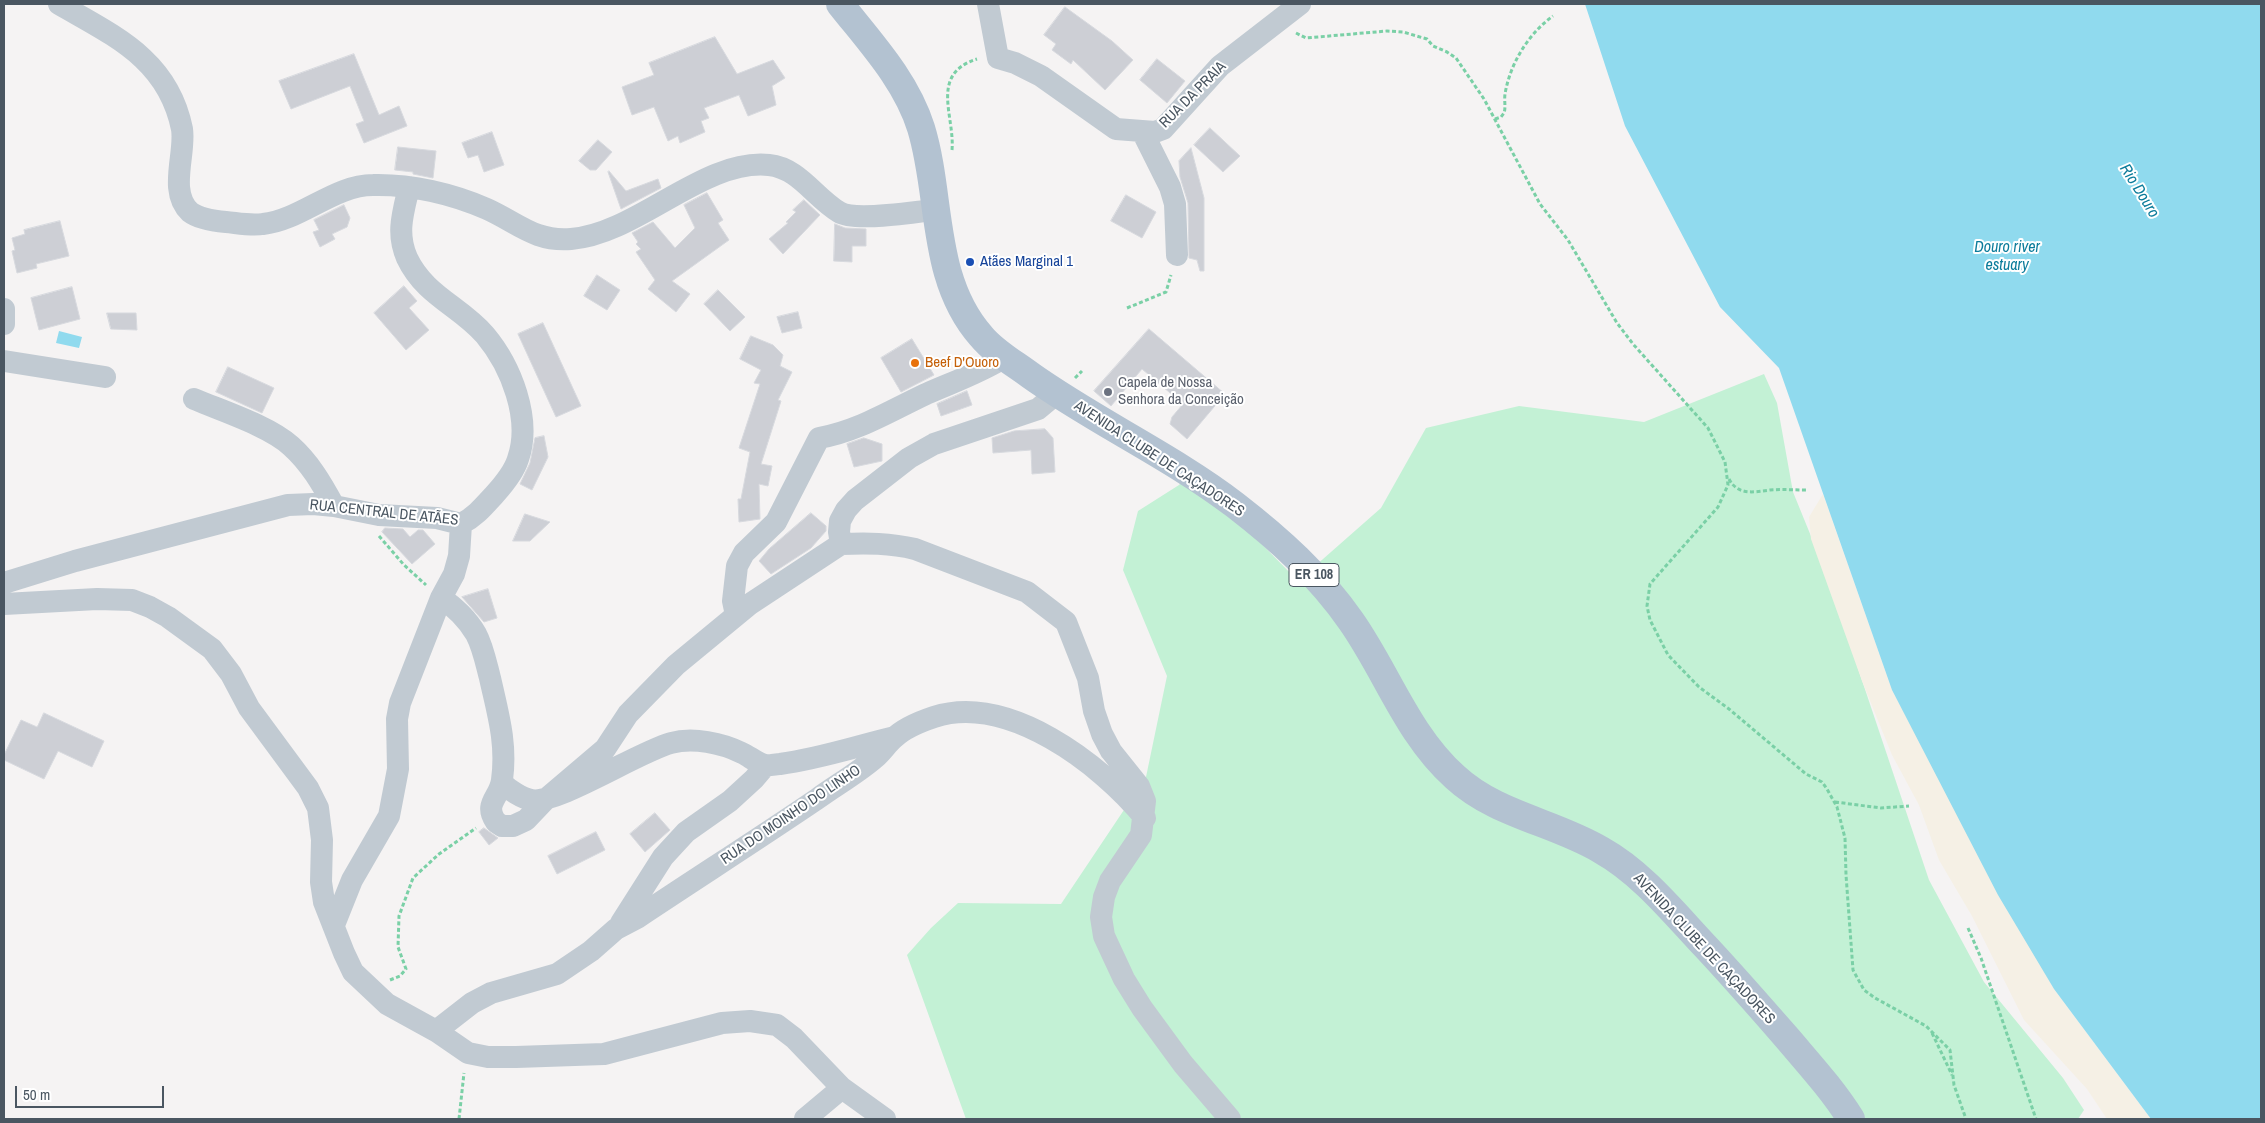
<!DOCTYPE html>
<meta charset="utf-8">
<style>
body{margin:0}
#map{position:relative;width:2265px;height:1123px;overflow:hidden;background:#f5f3f3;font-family:"Archivo Narrow",sans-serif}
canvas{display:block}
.frame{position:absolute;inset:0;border:5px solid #4a5661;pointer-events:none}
.scale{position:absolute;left:15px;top:1086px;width:149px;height:22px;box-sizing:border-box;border:2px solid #4a5661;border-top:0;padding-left:6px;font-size:15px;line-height:18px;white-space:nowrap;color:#4a5661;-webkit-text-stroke:4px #fff;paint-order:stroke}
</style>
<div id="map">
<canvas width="2265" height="1123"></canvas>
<div class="frame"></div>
<div class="scale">50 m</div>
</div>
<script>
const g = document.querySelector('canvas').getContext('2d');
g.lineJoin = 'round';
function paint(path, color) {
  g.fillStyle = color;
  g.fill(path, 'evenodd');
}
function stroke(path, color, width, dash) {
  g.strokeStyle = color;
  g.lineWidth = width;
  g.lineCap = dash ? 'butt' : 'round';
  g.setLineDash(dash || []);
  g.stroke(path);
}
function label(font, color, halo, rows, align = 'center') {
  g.font = font + ' "Archivo Narrow",sans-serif';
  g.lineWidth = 4;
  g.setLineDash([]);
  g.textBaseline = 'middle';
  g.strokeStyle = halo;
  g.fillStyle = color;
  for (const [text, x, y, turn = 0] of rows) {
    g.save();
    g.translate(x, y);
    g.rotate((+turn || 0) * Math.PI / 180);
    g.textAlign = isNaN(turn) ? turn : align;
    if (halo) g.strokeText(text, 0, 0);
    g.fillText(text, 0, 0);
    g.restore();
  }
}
paint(new Path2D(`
 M1764,374L1777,403L1793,492L1826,573L1929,880L1984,982L2063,1078L2084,1110L2078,1119H966L907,955L931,928L958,903L1061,904L1146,777L1167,676L1123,570L1138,511L1179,485L1191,472L1298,581L1381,508L1426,428L1519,406L1644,422Z`), '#c3f1d5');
paint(new Path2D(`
 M1823,494L1892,690L2054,989L2151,1119H2107L2087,1089L2024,1020L1972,916L1939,860L1919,805L1892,755L1862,681L1811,539L1809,517Z`), '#f5f0e5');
paint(new Path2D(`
 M1585,4H2261V1119H2151L2054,989L1998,895L1892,690L1779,368L1720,307L1625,126Z
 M59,331L82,337L79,348L56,343Z`), '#90daee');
const building = new Path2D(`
 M1065,7L1112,41L1133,60L1105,90L1073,60L1071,64L1052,50L1056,44L1044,35Z
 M715,37L737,74L773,60L785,78L772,86L776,105L748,116L739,95L704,108L709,118L701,121L705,132L680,143L678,136L668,141L654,107L632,115L622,87L654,75L649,63Z
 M354,54L379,115L399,106L407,126L364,143L356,124L364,121L350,86L291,109L279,81Z
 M1157,59L1185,81L1167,103L1140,80Z
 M1210,128L1240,156L1223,172L1194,145Z
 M492,132L504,165L484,172L478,155L468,158L462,143Z
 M598,140L612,152L596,170H590L579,161Z
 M398,147L436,151L433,178L413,174V172L395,170Z
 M1191,148L1204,198V271H1200L1197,260L1189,258L1188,203L1180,177L1179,161Z
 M609,171L626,191L658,179L661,188L621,209L608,172Z
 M707,193L723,220L718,223L729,240L672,281L690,294L676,312L648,289L655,280L636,252L641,249L636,244L638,242L632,233L653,222L675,248L695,228L684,205Z
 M1126,195L1156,212L1142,238L1111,221Z
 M804,200L820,215L783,254L769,239L788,223L786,222L796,212L793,210Z
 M344,205L350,218L347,227L332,234L335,239L320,247L313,232L319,230L314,220Z
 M60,221L69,256L36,264L37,268L17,273L12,251L15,250L12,238L25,234L24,230Z
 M835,224L845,228L866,229V246H852V262L834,261Z
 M597,275L620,290L607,310L584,296Z
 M404,286L417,301L409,308L429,330L406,350L374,313Z
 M72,287L80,319L39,330L31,298Z
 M718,290L745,317L730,331L704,304Z
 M798,312L802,328L782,333L777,317Z
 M107,313H136L137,330L111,329Z
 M543,323L581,406L556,417L518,334Z
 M1149,329L1225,394L1187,439L1170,424L1172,417L1183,404L1142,369L1111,406L1094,391Z
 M751,336L773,345L783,355L780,366L792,372L778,400L781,401L761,464L772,466L768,486L759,484L760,519L739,522L738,499H741L750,452L739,448L760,384L754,383L761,370L740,359Z
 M912,339L934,375L901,392L881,358Z
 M228,367L274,388L262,413L216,392Z
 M967,391L972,405L941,416L937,404Z
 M1045,429L1053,438L1055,472L1032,474L1031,450L993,453L992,438L1014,431Z
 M544,436L548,457L532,490L520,484L530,463L535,438Z
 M864,438L882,444V461L854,467L847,444Z
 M811,513L826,526V531L811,548L771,574L759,561L769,549Z
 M525,514L550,522L530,541H513Z
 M385,528L403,529L410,537L418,530H423L435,544L412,564L382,532Z
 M488,589L497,618L484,622L462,597Z
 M44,713L104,741L92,767L58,751L44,779L4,760V755L21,720L37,727Z
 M655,813L670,830L645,852L630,834Z
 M484,828L498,838L489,845L479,832Z
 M596,832L605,850L557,874L548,856Z`);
paint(building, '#cdcfd5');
stroke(building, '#d7d9de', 1);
stroke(new Path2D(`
 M1296,33L1306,38L1387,31L1403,32L1427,39L1433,46L1447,52L1456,58L1484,99L1540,204L1568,240L1617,323L1633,344L1708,428L1725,462L1728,485L1718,507L1650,584L1647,606L1650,620L1668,655L1699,687L1729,709L1806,774L1822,782L1827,789L1837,807L1845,838L1846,875L1853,970L1864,990L1875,998L1926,1026L1950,1050L1954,1085L1966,1119
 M1495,119L1501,117L1504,113C1506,107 1504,101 1505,94C1510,64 1528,34 1553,16
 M952,150C955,116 929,74 977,59
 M1127,308L1166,292L1171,275
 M1075,378L1082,371
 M1729,479C1738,496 1754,492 1770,490C1782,489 1794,490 1806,490
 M379,536L404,565L426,585
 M1835,802L1881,808L1909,806
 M1968,928L1981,958L2036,1119
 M390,980L400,976L406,969L398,947L399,916L413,878L439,854L476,828
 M1932,1033L1952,1075
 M459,1119L464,1073`), '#7ad0a6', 3, [4, 2.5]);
stroke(new Path2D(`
 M59,4C114,36 168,59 182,129C186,153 168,192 190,212C199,219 215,221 226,222C237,223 251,226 263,224C301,220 334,185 373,185C411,184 453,194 487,209C518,223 535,242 571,239C637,234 704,158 769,165C799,168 814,197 839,212C855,222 913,212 934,210
 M988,4L998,58L1015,63L1041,76L1116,129L1155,132L1163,129L1220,66L1300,4
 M1142,131L1170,187L1175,204L1177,255
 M4,309V324
 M4,361L105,377
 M194,399C222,411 269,426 291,446C310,463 322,484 334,506
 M841,544C867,543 890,543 915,549L1027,592L1066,622L1088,678L1094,711L1102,734L1111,751L1139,786L1145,801L1141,835L1110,881L1104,897L1101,917L1104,936L1124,979L1142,1008L1183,1064L1230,1119
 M841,544L839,532L840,521L846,510L855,500L909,458L934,444L1038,409L1056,394
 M4,583L75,561L288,505L313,504L334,506L379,515L437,518L461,524C475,517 484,506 495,494C504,484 514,472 518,459C532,419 511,366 485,335C460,306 425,296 407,258C396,233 403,213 409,187
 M441,598C454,606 468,620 476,634C483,647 486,663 490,678C498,714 507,743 502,780C500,798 483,803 496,822L502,826H513L526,820L545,800L605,749L628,714L676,665L750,604L841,544
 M4,604L97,599L132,600L150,607L168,617L212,649L231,674L249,708L308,788L318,808L322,840L321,882L324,902L344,953L353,972L387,1004L436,1031L468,1053L488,1057H516L604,1054L722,1023L750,1021L777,1025L794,1038L842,1088L885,1119
 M736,615L733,601L737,566L744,553L776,522L819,438C858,431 890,411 926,394C953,382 980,373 1005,357
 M502,783C509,790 522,798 531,800C556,805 638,752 671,743C693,737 722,743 742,753C749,756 758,764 765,765C769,766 776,764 780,764C819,759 857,746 895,737
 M621,923L663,857L686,832L730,801L754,779L765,766
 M334,925L352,880L389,816L398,769L397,719L400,703L441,598L454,574L459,556L461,524
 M436,1031L472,1003L491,993L557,974L591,951L616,929L637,918C697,878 758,839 817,799C836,785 858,773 876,757C882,752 887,744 894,738C903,729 922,721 934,717C1008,693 1101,764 1145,818
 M805,1119L842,1088`), '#c1cad2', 22);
stroke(new Path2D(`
 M840,4C870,42 906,80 921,128C942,196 930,278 981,336C994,352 1014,363 1030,375C1096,422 1171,456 1235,505C1279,539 1319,575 1351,621C1387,672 1407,734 1455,777C1496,815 1554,822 1601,850C1642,873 1673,912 1705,946C1733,976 1761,1008 1788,1039C1810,1065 1833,1090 1851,1119`), '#b3c2d1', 28);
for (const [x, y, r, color] of [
 [970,262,5,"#1a4fb4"],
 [915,363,5,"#e8710a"],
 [1108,392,5,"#6b7280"]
]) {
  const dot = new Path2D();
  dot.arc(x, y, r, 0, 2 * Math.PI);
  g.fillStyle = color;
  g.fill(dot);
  stroke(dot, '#fff', 2);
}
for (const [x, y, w] of [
 [1314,575,50]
]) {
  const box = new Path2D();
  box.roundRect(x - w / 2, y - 11.5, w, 23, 4);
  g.fillStyle = '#fff';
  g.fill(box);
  stroke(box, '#4a5661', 1);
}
label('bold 14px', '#4a5661', null, [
 ["ER 108",1314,575]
]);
label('15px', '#4a5661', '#fff', [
 ["RUA DA PRAIA",1193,95,-45],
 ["AVENIDA CLUBE DE CAÇADORES",1159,459,33],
 ["RUA CENTRAL DE ATÃES",384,513,6],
 ["RUA DO MOINHO DO LINHO",791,815,-34],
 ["AVENIDA CLUBE DE CAÇADORES",1704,949,47]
]);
label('15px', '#164399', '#fff', [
 ["Atães Marginal 1",980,262]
], 'left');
label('15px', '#c56008', '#fff', [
 ["Beef D'Ouoro",925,363]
], 'left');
label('15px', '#5b616d', '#fff', [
 ["Capela de Nossa",1118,383],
 ["Senhora da Conceição",1118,400]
], 'left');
label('italic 16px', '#0c7c9b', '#fff', [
 ["Rio Douro",2139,191,58],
 ["Douro river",2007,248],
 ["estuary",2007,266]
]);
</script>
